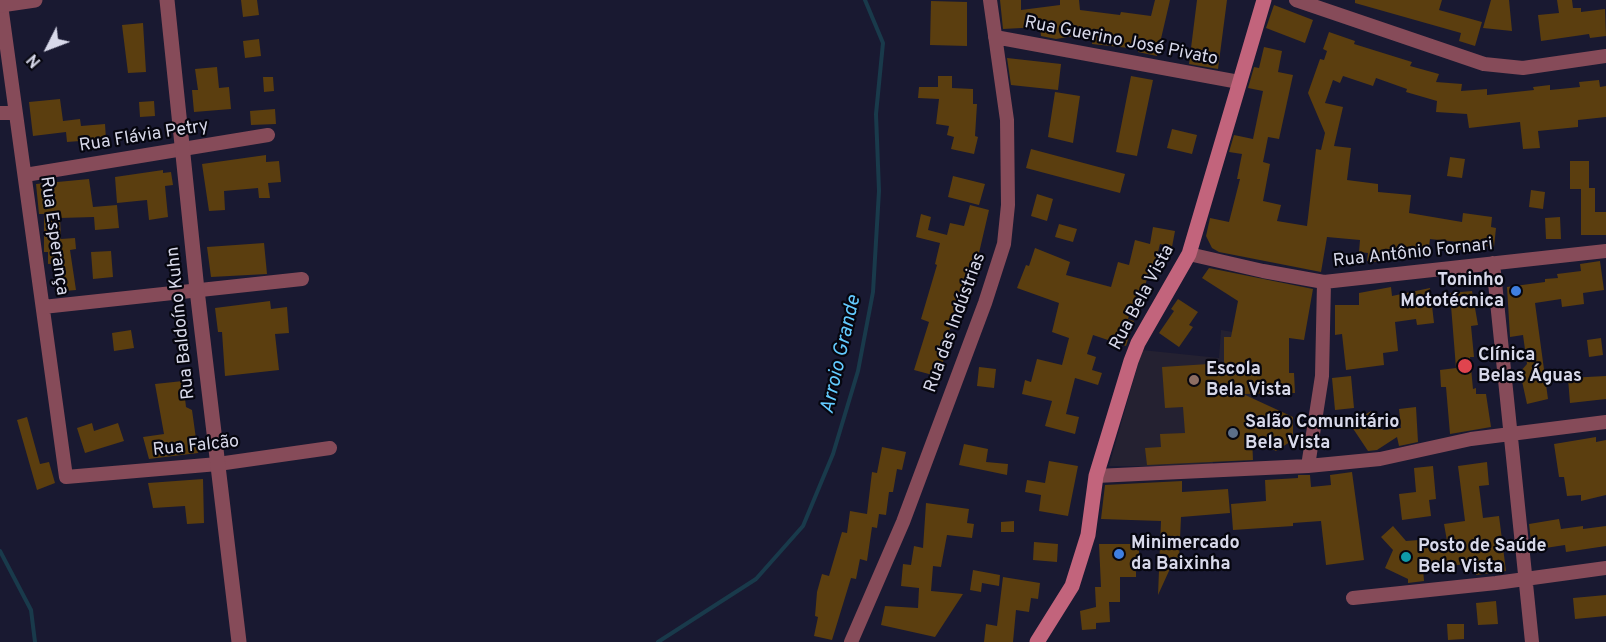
<!DOCTYPE html>
<meta charset="utf-8">
<style>
body{margin:0}
#map{position:relative;width:1606px;height:642px;overflow:hidden;background:#191931;font-family:Overpass,sans-serif}
canvas{display:block}
.north{position:absolute;left:18px;top:18px;width:60px;height:60px;-webkit-text-stroke:4px #06060f;paint-order:stroke;rotate:228deg;font-size:16px;font-weight:700;line-height:24px;text-align:center;color:#d8d9ea}
.north::after{content:'';display:block;margin:auto;width:21px;height:27px;background:#d8d9ea;clip-path:polygon(50% 0,100% 100%,50% 72%,0 100%)}
</style>
<div id="map">
<canvas width="1606" height="642"></canvas>
<div class="north">N</div>
</div>
<script>
const g = document.querySelector('canvas').getContext('2d');
g.lineJoin = 'round';
function paint(path, color) {
  g.fillStyle = color;
  g.fill(path, 'evenodd');
}
function stroke(path, color, width, dash) {
  g.strokeStyle = color;
  g.lineWidth = width;
  g.lineCap = dash ? 'butt' : 'round';
  g.setLineDash(dash || []);
  g.stroke(path);
}
function label(font, color, halo, rows, align = 'center') {
  g.font = font + ' Overpass,sans-serif';
  g.lineWidth = 4.5;
  g.setLineDash([]);
  g.textBaseline = 'middle';
  g.strokeStyle = halo;
  g.fillStyle = color;
  for (const [text, x, y, turn = 0] of rows) {
    g.save();
    g.translate(x, y);
    g.rotate((+turn || 0) * Math.PI / 180);
    g.textAlign = isNaN(turn) ? turn : align;
    if (halo) g.strokeText(text, 0, 0);
    g.fillText(text, 0, 0);
    g.restore();
  }
}
paint(new Path2D(`
 M1221,330L1257,336L1253,401L1211,403L1213,466H1109L1142,350L1219,358Z`), '#242131');
stroke(new Path2D(`
 M0,551L31,610L35,642
 M658,642L756,579L803,526L833,454L858,371L873,292L879,191L876,114L883,43L865,0`), '#193a4b', 4);
paint(new Path2D(`
 M241,0H257L259,15L243,17Z
 M1000,0H1021V10L1060,5V0H1079L1080,10L1120,15L1121,12L1151,16L1155,0H1170L1157,56L1138,52V49L1092,44L1093,33L1056,39L1041,36L1040,27L1003,29Z
 M1197,0H1227L1218,69L1189,64Z
 M1355,0H1442L1439,10L1482,22L1475,46L1459,41L1461,33L1355,3Z
 M1491,0H1509L1512,31L1483,28Z
 M1557,0H1572L1573,8H1581V12L1605,9L1606,36L1590,38L1589,34L1541,41L1538,15L1559,13Z
 M931,1L967,2V46L930,45Z
 M1274,5L1313,20L1305,43L1266,28Z
 M143,23L146,72L128,73L122,25Z
 M1329,32L1355,41L1354,44L1412,62L1410,66L1439,74L1436,82L1462,84L1461,91L1487,89V95L1534,90L1533,87L1550,85V90L1580,87L1579,82L1599,80L1600,87L1606,86V117L1578,120V127L1538,131L1540,148L1523,149L1520,122L1469,128L1467,114L1436,112L1437,101L1406,92L1407,89L1376,78L1373,86L1343,76L1340,83L1333,80L1325,103L1343,107L1334,146L1351,148L1347,180L1378,184V192L1411,195L1409,213L1462,222L1463,213L1492,217L1491,227L1496,228L1494,247L1476,245L1475,252L1458,249L1459,242L1430,239L1428,256L1386,252L1385,260L1380,259V262L1367,261L1368,253L1359,252L1360,240L1327,237L1321,272L1219,252L1212,248L1206,236L1210,218L1229,222L1240,179H1237L1242,154L1229,152L1234,135L1253,139L1263,91L1248,88L1254,67L1259,68L1264,47L1282,51L1278,72L1293,75L1279,139L1268,137L1263,162L1270,164L1263,201L1281,205L1277,221L1307,226L1316,149L1321,150L1325,133L1308,93L1320,59L1324,60L1327,51L1323,49Z
 M259,39L261,56L245,58L243,41Z
 M1007,58L1061,64L1058,90L1011,85Z
 M217,67L219,88L229,87L231,109L194,112L192,90H198L195,69Z
 M938,76H952V88L973,89V104H977L975,136L978,137L974,154L951,149L954,137L947,135L949,126L936,124L939,99L918,98L919,87H938Z
 M1131,76L1153,80L1137,156L1116,152Z
 M263,77H273L274,91L264,92Z
 M1055,92L1080,96L1073,143L1048,137Z
 M60,99L63,121L80,119L81,126L105,124L106,139L67,142L66,132L33,136L29,102Z
 M154,101L155,116L140,117L139,102Z
 M275,109L276,124L251,125L250,111Z
 M1172,129L1197,135L1192,154L1167,148Z
 M1031,149L1125,174L1120,193L1026,168Z
 M266,155V162L279,161L281,182L268,183L270,198H259L258,188L224,191L225,210L209,211L202,164Z
 M1450,157L1465,159L1462,178L1447,176Z
 M1570,161H1589V188H1595V212H1606V235H1581V189H1570Z
 M163,170V173L171,172L173,185L165,186L168,217L149,220L147,200L117,203L115,177Z
 M953,176L985,184L979,205L948,197Z
 M89,179L93,207L117,205L119,228L95,230L94,217L60,218L61,239L75,238L76,249L70,250L76,290L65,291L61,263L48,264V252H44V214H39L36,184Z
 M1531,190L1545,192L1543,209L1529,207Z
 M1037,194L1053,199L1047,221L1031,216Z
 M970,205L989,210L979,253L976,252L971,273L966,272L954,329L950,328L940,377L914,370L929,322L921,319L937,265L935,264L940,243L916,237L921,214L931,217L928,230L947,235L950,223L964,226Z
 M1560,217L1561,239H1546L1545,218Z
 M1059,224L1077,229L1073,242L1055,237Z
 M1153,227L1175,231L1172,247L1160,244L1153,272H1149L1143,293L1138,291L1128,319L1134,321L1126,346L1093,335L1087,354L1096,357L1092,370L1102,373L1098,385L1075,378L1066,414L1079,417L1075,434L1045,426L1052,401L1022,394L1025,380L1031,382L1037,359L1062,365L1069,338L1052,332L1059,303L1017,288L1026,265L1029,266L1035,248L1070,262L1066,275L1111,287L1118,262L1129,265L1135,240L1150,244Z
 M264,243L267,274L211,277L207,247Z
 M111,251L113,277L93,279L91,252Z
 M1600,261L1604,290L1583,293L1584,304L1562,307L1561,299L1535,303L1548,399L1527,404L1520,372L1527,364L1523,335L1510,337L1507,287L1545,282V279L1558,278L1557,274L1581,271L1580,264Z
 M1209,268L1313,289L1304,340L1289,338V373H1294L1295,393L1243,394L1293,417V440L1276,451L1252,438L1253,460L1147,465L1145,448L1161,447L1160,434L1185,433L1183,407L1165,408L1162,367L1224,363V337H1231L1238,301L1202,278Z
 M1391,287L1392,296L1430,288L1434,323L1417,325L1416,319L1395,322L1398,351L1383,353L1384,365L1346,370L1342,334L1335,335V305H1359V293Z
 M1472,291L1478,325L1471,326L1474,357H1470L1473,389L1476,388V394H1486L1491,427L1450,434L1446,387H1441L1440,370L1456,368L1450,293Z
 M1178,299L1198,312L1189,325L1193,327L1179,347L1159,333L1174,311L1171,309Z
 M270,301L271,309L287,307L289,333L275,334L279,370L225,376L222,332H218L215,308Z
 M131,330L134,348L114,351L112,333Z
 M1601,338L1603,355L1589,357L1587,340Z
 M979,367L996,369L994,388L977,386Z
 M1351,376L1354,408L1335,410L1332,378Z
 M1606,376V399L1570,403L1568,378Z
 M183,381L186,407L192,410L198,453L149,459L143,437L164,434L155,384Z
 M1416,407L1418,442L1399,446L1397,437L1377,450L1368,451L1350,424L1371,411L1383,430L1401,428L1399,409Z
 M27,417L40,464L49,462L55,483L37,490L17,420Z
 M92,423L94,431L118,423L124,441L85,453L77,428Z
 M1596,437V442L1606,440V495L1581,501V495L1567,496L1564,477H1559L1554,444Z
 M964,444L988,449L986,462L1008,464L1007,475L959,465Z
 M882,447L906,452L902,470L897,469L893,492H889L886,515L879,514L877,528L872,527L867,561L860,559L856,579L851,578L832,640L814,636L818,617L815,616L817,592L822,574L829,576L842,532L847,533L850,511L867,514L872,472L877,473Z
 M1049,461L1078,466L1068,516L1039,511L1041,495L1025,492L1027,480L1045,483Z
 M1487,462L1489,485L1479,486L1483,518L1499,516L1506,571L1476,575L1475,563L1440,567L1423,569L1424,581L1408,583V579L1385,568L1393,550L1381,537L1393,526L1406,541L1419,540L1420,545L1447,541L1444,524L1465,521L1458,466Z
 M1433,466L1436,499L1429,500L1431,516L1402,520L1399,494L1416,492L1414,468Z
 M1352,472L1364,560L1326,565L1321,521L1293,523V526L1233,530L1231,504L1266,501L1265,480L1298,478V475H1310L1311,487L1331,485L1330,475Z
 M203,479L204,523L187,524L185,506L153,508L148,483Z
 M1182,481V492L1228,489L1230,513L1181,517L1179,560H1174L1158,595L1161,521L1101,519L1105,485Z
 M926,503L969,509L967,523L974,524L972,538L947,535L941,567L933,566L931,591L963,594L935,637L881,625L885,606L918,608L919,588L901,586L903,564L911,565L914,546L923,548Z
 M1559,519L1561,529L1583,526V529L1606,526V546L1566,552L1565,545L1532,550L1529,524Z
 M1014,521V532H1001V522Z
 M1034,542L1058,544L1057,562L1033,560Z
 M1099,544H1139V564H1136V577H1120V602H1109L1110,622L1096,623V629L1082,630L1080,611L1096,607L1095,587H1101Z
 M973,570L1000,575L999,586L982,583L981,592L970,590Z
 M1003,577L1040,583L1038,599L1031,598L1029,612L1016,610L1013,642H984L986,624L997,626Z
 M1606,595V616L1575,619L1573,598Z
 M1496,601L1498,624L1478,625L1476,603Z
 M1447,624H1464V639L1448,640Z`), '#5b3e0f');
stroke(new Path2D(`
 M1296,0L1484,64L1523,68L1606,56
 M1,5L66,477L218,464L330,448
 M995,37L1239,82
 M0,113H16
 M25,175L268,135
 M1189,254L1263,271L1324,282L1606,251
 M1493,263L1532,642
 M43,307L302,279
 M1308,466L1322,376L1324,282
 M1096,476L1308,466L1380,459L1471,439L1606,422
 M1353,598L1496,583L1606,568
 M851,642L903,522L985,303L1004,244L1008,205L1007,120L990,0`), '#864b59', 14);
stroke(new Path2D(`
 M1,0V5L35,0
 M167,0L197,290L239,642`), '#864b59', 15);
stroke(new Path2D(`
 M1037,642L1072,586L1088,535L1096,476L1131,361L1138,343L1189,254L1264,0`), '#c2647c', 15);
for (const [x, y, r, color] of [
 [1516,291,6,"#3f7fe0"],
 [1465,366,8,"#e0444e"],
 [1194,380,6,"#8d6e63"],
 [1233,433,6,"#5c6f8a"],
 [1119,554,6,"#3f7fe0"],
 [1406,557,6,"#0f9aa8"]
]) {
  const dot = new Path2D();
  dot.arc(x, y, r, 0, 2 * Math.PI);
  g.fillStyle = color;
  g.fill(dot);
  stroke(dot, '#06060f', 2);
}
label('18px', '#d8d9ea', '#06060f', [
 ["Rua Guerino José Pivato",1121,42,11],
 ["Rua Flávia Petry",144,137,-9],
 ["Rua Esperança",53,236,82],
 ["Rua Antônio Fornari",1413,254,-6],
 ["Rua Bela Vista",1143,298,-62],
 ["Rua Baldoíno Kuhn",182,323,-96],
 ["Rua das Indústrias",956,323,-70],
 ["Rua Falcão",196,447,-6]
]);
label('bold 18px', '#d8d9ea', '#06060f', [
 ["Toninho",1504,281,"right"],
 ["Mototécnica",1504,302,"right"],
 ["Clínica",1478,356],
 ["Belas Águas",1478,377],
 ["Escola",1206,370],
 ["Bela Vista",1206,391],
 ["Salão Comunitário",1245,423],
 ["Bela Vista",1245,444],
 ["Minimercado",1131,544],
 ["da Baixinha",1131,565],
 ["Posto de Saúde",1418,547],
 ["Bela Vista",1418,568]
], 'left');
label('italic 20px', '#63cbff', '#06060f', [
 ["Arroio Grande",842,355,-77]
]);
</script>
